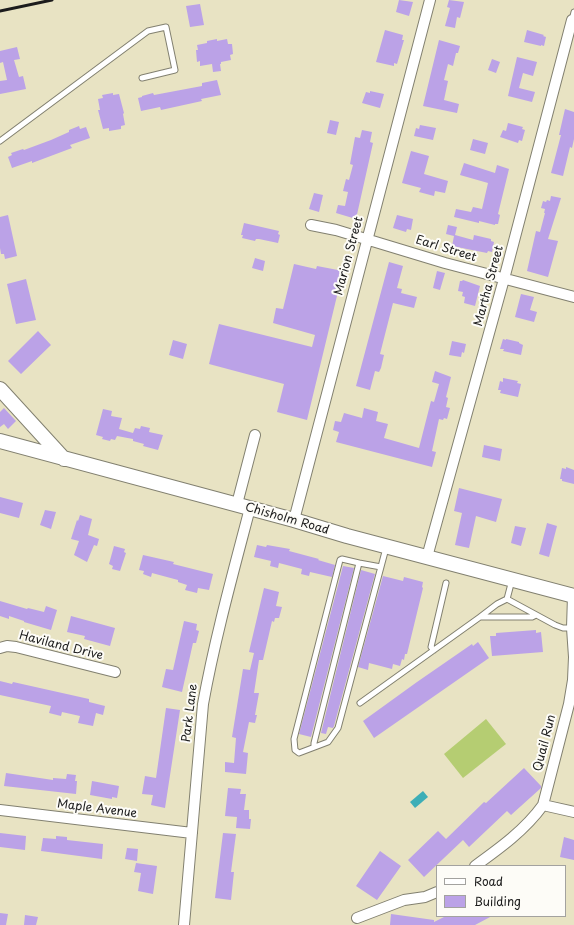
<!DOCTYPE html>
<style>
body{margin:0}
#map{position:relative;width:574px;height:925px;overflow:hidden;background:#e8e3c3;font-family:"Playpen Sans",sans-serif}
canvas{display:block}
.legend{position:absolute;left:436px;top:865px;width:130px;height:52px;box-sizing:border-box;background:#fdfcf7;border:1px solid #a3a29f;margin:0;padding:5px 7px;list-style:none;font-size:12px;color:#1c1c1c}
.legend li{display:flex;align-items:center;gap:8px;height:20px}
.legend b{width:20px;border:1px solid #a3a29f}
</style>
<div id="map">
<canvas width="574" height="925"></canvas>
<ul class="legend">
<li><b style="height:5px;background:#fff"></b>Road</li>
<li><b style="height:11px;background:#bba2e7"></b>Building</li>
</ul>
</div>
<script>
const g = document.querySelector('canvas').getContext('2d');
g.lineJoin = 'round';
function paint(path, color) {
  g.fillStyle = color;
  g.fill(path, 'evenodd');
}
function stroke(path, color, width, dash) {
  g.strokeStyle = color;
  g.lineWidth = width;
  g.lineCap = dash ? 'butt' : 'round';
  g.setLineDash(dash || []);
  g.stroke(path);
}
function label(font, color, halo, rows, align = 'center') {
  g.font = font + ' "Playpen Sans",sans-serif';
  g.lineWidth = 4;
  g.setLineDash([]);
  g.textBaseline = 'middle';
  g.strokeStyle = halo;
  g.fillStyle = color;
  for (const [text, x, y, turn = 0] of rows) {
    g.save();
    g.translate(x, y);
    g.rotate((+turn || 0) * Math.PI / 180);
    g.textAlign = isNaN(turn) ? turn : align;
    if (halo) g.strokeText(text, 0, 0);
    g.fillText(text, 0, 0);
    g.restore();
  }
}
paint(new Path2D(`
 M486,719L506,744L463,778L444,754Z`), '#b5cd72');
paint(new Path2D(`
 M423,791L428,797L415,808L410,802Z`), '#3daeb7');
paint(new Path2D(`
 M399,0L413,2L409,16L396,12Z
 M449,0L464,2L460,18L457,17L455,28L445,26L450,8L447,7Z
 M200,4L204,25L190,27L186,6Z
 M385,30L403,35L402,40H404L397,64L394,63V66L376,62Z
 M527,30L544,35L543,36L546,37L544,46L541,45V46L524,42Z
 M217,39V41L227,39L228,44H232L233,54L230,55L231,60L221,62V64H220L221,71L213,72L212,64L200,66V61L197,62L196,50H198L197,45L207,43V41Z
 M439,40L460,46L458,53H456L453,66L448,64L444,80L448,81L444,100L459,104L457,113L423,106Z
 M17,47L20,59L14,60L19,77L23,76L26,89L0,94V81L7,80L3,62L0,63V51Z
 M517,57L537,62L533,76L523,73L519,88L535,92L532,102L508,96Z
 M492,59L500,62L496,73L488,70Z
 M217,80L221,95L201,99L202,101L161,110L160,107L141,111L138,98L142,97V96L153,93L154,95L202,86V83Z
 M370,91L384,94L380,108L362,103L366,92L370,93Z
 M113,93V95L119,94L124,113L123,114L125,125L121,126V129L109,131V128L103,129L98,110H100L98,99L103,98L102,95Z
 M565,109L574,112V139L572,148L570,147L563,176L551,173L561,135H559Z
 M330,120L339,122L336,135L327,133Z
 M508,123L523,127L522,129L525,130L522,141L519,140L518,143L500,137L503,130L506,131Z
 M420,125L436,128L433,140L414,136L416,128L419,129Z
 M79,126L80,129L86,127L90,138L70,145L72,148L32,163V161L12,168L8,157L12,155L11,153L23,149L24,150L51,140L69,132V130Z
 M362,130L372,132L370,142L373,143L356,219L336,213L338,205L345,206L348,192L343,191L346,179L349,180L353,165L350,164L355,137L360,138Z
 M473,139L488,143L485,154L470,150Z
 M411,151L429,156L424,174L448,181L445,193L435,191L434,196L419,192L421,188L402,183Z
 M464,163L495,173L497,165L509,169L498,214L500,215L498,224H495V225L479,221V223L454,217L456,209L471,212L473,207L482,209L488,183L460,175Z
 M314,193L323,195L319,212L309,209Z
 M551,196L561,198L548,239L558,241L548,277L527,271L536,231L540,232L545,213H544L545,209L541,208L543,201L546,202L547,200L550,201Z
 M8,215L17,256L5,259L4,254H1L0,248V217Z
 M397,215L413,219L411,230L407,229L406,232L393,228Z
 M244,223L279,231L278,234L280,235L278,243L259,239H256L255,241L242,238L243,235H241Z
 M448,225L457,227L455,235L473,240L474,235L491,239V241L494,242L492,252L488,251L487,253L452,246L454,236L446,234Z
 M255,258L265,261L263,271L252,268Z
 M389,262L403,266L397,288L402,289L401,293L417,297L414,308L393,303L380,354L384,355L381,368L379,372L375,371L370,390L356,386Z
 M294,264L316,269L317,266L343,271L307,420L277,412L284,384L209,364L219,324L312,347L315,335L273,323L276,308L283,309Z
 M437,271L445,273L440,290L433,288Z
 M26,279L36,320L16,324L7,284Z
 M463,280L480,286L475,306L464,303L465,297L462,296L463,292L458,291L460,281H462Z
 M521,294L534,297L530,310L537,312L534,322L515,317Z
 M38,331L51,345L21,374L8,361Z
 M503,339L506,340V339L519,342V343L523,345L521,355L503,351L504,349H500Z
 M173,340L187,344L183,359L169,355Z
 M452,341L466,344L464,353L462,352L461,357L449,355Z
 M435,371L451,377L446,397L448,398L446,407L450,408L447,419L444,418L443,420L439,419L432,451L436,452L432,467L336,442L339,432L333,430L335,421L341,422L344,413L362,418L364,408L378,412L376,421L388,424L384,438L419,448L431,401L434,402L439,384L432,382Z
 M503,378L518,381L517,383L521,384L518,397L500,393L501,390H498L500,381L503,382Z
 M4,408L16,421L8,429L4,424L0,427V412Z
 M103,409L112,411L111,416L122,418L119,429L133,433L135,428L140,429L141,426L150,428L149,432L163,435L158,450L143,446L144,444L133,441V439L117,436L115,440L111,439L110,441L102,439L103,437L96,435Z
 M484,445L502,449L500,461L482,457Z
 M566,467L574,470V484L562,481V479H560L562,468L566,469Z
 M459,488L502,499L496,522L476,516L469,548L455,545L462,513L454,511Z
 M0,497L23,503L19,518L0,513Z
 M45,510L56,512L51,529L40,525Z
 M80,515L92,519L88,535L99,539L97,546L94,545L87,562L74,555L79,541L71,539L77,520L78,521Z
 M547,523L557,526L549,557L539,554Z
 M515,526L526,528L521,546L511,543Z
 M257,545L266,547L267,545L290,549L289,551L319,559L318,560L335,565L332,577L310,572L309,576L301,574L302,569L279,563L278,568L270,566L271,561L254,557Z
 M114,546L125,549L124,552L126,553L120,571L112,569L113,566L109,564Z
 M143,555L174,562L173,564L213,574L209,590L198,588L197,593L185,590L187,585L178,582V580L152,573L151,577L143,574L144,571L139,570Z
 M343,566L354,568L311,737L299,734Z
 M361,570L375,574L334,726L333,728L328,727L326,734L321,733Z
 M383,576L403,581L404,577L423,582L422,587L423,588L407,654H405L404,660L402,659L400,666L393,664L392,669L369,663L368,670L358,667Z
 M264,588L279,592L276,606L282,607L279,618H275L274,622L272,621L263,660H259L254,693H259L255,715H257L255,723L249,722L243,752L248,753L246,774L225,772V762L234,763L236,738L232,737L243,669L250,670L254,653L249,652Z
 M0,601L27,609L28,608L44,612L46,606L57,610L51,630L24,622V621L9,616V619L0,616Z
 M71,616L115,628L110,646L84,639L85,636L67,632Z
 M184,621L197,624L196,630L199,631L196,643H193L182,692L162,687L166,669L173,670Z
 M536,630V633L541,632L543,652L492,656L490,636H496V633Z
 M478,642L489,658L374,738L363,721L417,682L472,644L473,646Z
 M0,681L12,684L13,682L89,699V702L105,706L103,715L96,713L93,726L78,723L80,716L62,712L61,716L49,713L51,706L0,695Z
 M166,708L180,710L165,808L151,805L153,795L142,794L145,776L156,778Z
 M524,768L541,786V788L511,815L507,811L469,847L463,840L424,877L408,860L438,831L446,839L484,802L486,803Z
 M6,773L53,780V778L66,779L67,774L76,775L75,781H77L76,794L4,786Z
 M92,781L119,786L117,798L112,797V799L90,795Z
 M228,788L241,789L240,794H246L244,810H249V819H251L250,829L236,828L237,817L225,816Z
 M0,833L26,836L25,850L0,847Z
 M223,833L236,834L231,872H234L231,900L215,898Z
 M56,836L67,837V840L103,844L102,859L41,851L43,838L56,839Z
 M564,837L574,840V860L560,857Z
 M127,848L138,849L137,861L125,859Z
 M380,851L401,866L377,900L356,886Z
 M136,863L157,866L153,894L138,891L141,873L134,872Z
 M0,913L8,914L6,925H0Z
 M391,914L434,920V922L446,916H492L475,925H390Z
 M25,915L38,917L36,925H24Z`), '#bba2e7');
const lane = new Path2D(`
 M572,20L574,12
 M0,141L148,31L166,27L175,70L142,78
 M359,563L342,559L340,560L294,739L295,750L299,753L328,742L338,728L386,548
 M512,580L507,599L555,625L563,628H572
 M480,617L497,604L507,599
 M434,650L431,647L446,583
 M360,703L480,617H532L536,615
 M314,747V743L359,563L381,567`);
const street = new Path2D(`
 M311,225L336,230L445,263L574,297
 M237,504L255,435
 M294,520L430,0
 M427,557L504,279L572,20
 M0,648L7,646L16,647L115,672
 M543,805L574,812
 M0,810L192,833
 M475,866C500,848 525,830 543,805L569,704L573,680L574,657L572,628L573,596
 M357,918L404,900L425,897L437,892
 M184,925L203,704C215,638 233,573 250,508`);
const secondary = new Path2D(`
 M0,389L64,459
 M0,441L294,520L347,536L574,596`);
stroke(lane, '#828070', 7);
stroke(street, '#828070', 12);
stroke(secondary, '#828070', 16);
stroke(lane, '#fff', 5);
stroke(street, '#fff', 10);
stroke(secondary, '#fff', 14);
stroke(new Path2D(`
 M0,11L52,0`), '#1c1c1c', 3);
label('12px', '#1c1c1c', '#fdfcf7', [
 ["Earl Street",446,249,17],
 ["Marion Street",349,256,-75],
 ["Martha Street",489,286,-75],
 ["Chisholm Road",287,519,16],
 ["Haviland Drive",61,646,14],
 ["Park Lane",190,713,-83],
 ["Quail Run",545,743,-76],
 ["Maple Avenue",97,809,7]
]);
</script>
